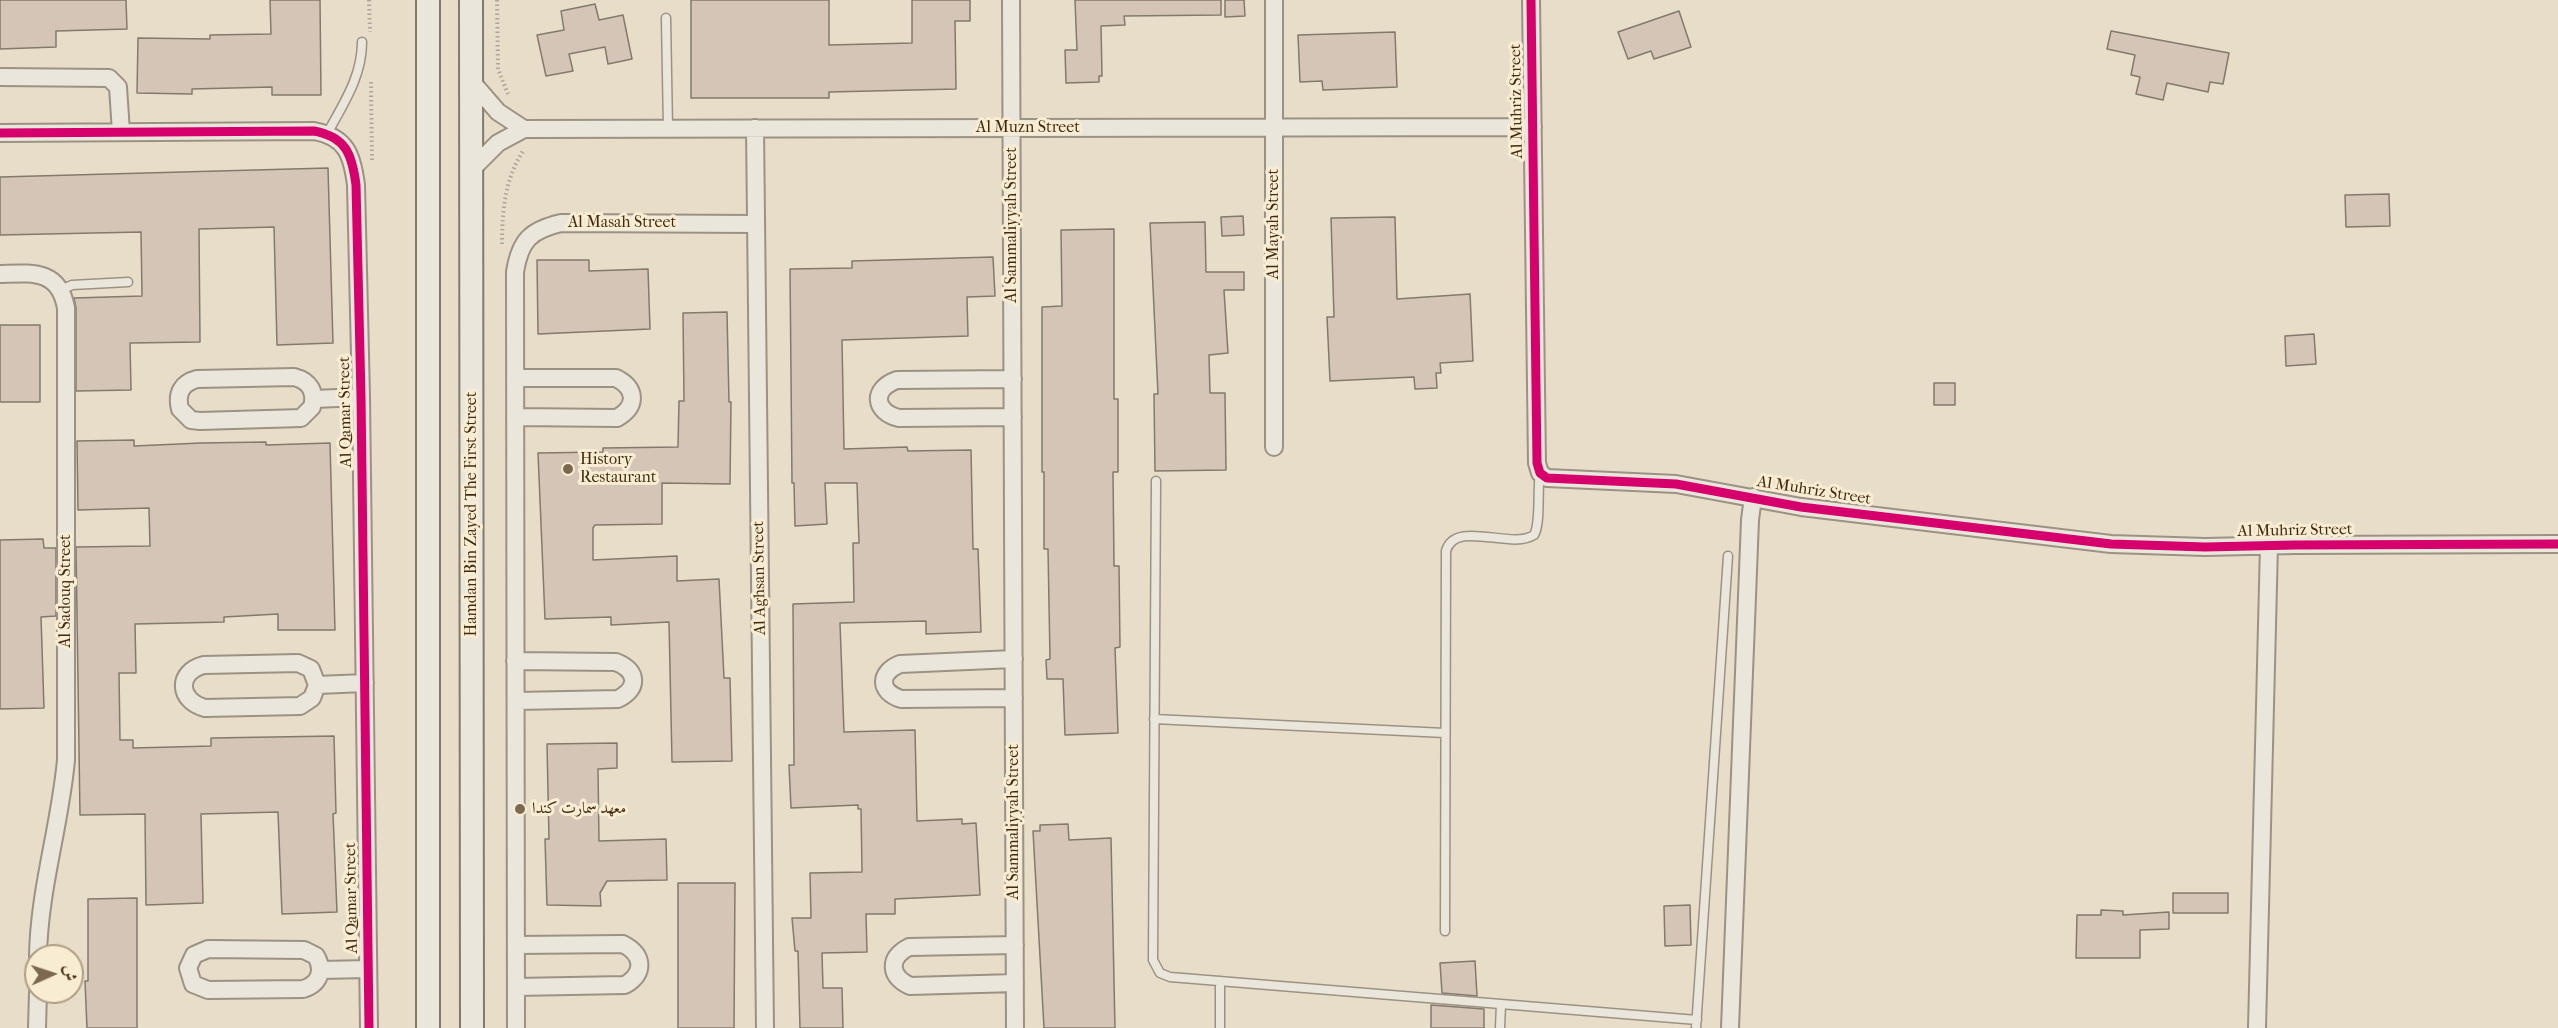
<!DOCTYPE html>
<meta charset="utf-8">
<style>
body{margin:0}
#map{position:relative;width:2558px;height:1028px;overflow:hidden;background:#e8ddc8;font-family:"IM FELL French Canon",Amiri,serif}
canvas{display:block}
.north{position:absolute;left:24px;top:944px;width:60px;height:60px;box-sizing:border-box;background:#f8ecd3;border:2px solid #ae9e85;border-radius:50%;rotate:87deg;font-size:16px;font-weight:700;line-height:24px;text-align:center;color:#402a10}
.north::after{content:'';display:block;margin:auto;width:21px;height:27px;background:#7b6950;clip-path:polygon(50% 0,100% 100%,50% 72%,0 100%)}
</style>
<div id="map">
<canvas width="2558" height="1028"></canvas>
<div class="north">ش</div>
</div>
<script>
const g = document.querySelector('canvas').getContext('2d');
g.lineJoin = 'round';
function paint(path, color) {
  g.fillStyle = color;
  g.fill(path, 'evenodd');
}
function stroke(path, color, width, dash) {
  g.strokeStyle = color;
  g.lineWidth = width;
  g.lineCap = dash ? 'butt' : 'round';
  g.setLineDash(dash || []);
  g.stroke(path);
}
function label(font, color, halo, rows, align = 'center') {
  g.font = font + ' "IM FELL French Canon",Amiri,serif';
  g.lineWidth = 6;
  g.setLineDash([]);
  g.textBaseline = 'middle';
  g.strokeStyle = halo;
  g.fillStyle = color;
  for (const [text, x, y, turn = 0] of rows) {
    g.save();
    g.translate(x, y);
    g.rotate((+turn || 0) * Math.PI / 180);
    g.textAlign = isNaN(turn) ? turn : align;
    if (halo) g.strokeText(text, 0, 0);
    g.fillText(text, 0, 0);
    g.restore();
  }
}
const building = new Path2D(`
 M0,0H126L127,29L56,31V47L0,49Z
 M270,0H320L321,95H272V87L192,89V94L137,93L138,38L210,39V35L271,34Z
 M691,0H829V45L912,43V0H970V21H955L956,89L829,92V98H691Z
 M1075,0H1221V15L1124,16L1125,25L1101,26L1102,76H1099V82L1066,83L1065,50H1077Z
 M1225,0H1244L1245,16L1225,17Z
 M595,4L599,20L623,15L632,59L608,64L605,47L569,54L573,71L546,76L537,35L564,30L561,11Z
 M1679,11L1691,47L1654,59L1651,51L1628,59L1618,32Z
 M2111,31L2229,53L2223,84L2210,82L2208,92L2167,83L2163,100L2136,94L2140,77L2131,75L2135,55L2107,49Z
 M1395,32L1397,87L1323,90L1322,81L1300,82L1298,35Z
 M328,168L333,343L277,345L274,227L199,229L200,342L130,343L131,390L76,391V308L74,298L142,296L141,232L0,235V177Z
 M2389,194L2390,226L2346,227L2345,195Z
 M1243,216L1244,235L1222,236L1221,217Z
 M1395,217L1397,299L1470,294L1473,361L1440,363L1441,373H1436L1437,388L1415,389L1414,377L1330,381L1327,317H1334L1331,218Z
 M1205,222L1206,272H1244V290H1224L1228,353L1209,355L1210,393H1225L1226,470L1155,471L1154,394H1158L1150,223Z
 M1114,229V399H1118V472H1113L1114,566H1119L1120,647L1115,648L1118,733L1065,735L1063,679H1047L1046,660L1050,659L1048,549H1044V472H1042V307L1062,306L1061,230Z
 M993,257L995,296L967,297L968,336L842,340L844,449L907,447L908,451L971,450L973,549H978L981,632L926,634V621L840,623L844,732L915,730L917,821L962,819V824L976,823L980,895L895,899V914H866L867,952L822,953L823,988H842L843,1028H800L798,951H795L792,918H811L810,873L862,872L861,809H858V805L791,808L789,765H794L793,604L854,602L853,543H859L857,483H825L827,524L795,526L794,483H792L790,269L852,268V261Z
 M537,260H589V271L648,269L650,329L538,334Z
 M727,312L729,402H731L730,484L662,483V524L595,525L593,528V560L677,556V581L719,579L724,678H730L732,761L672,762L669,622L611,625V617L545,619L538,453L603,452V448L678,447L679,401H684L683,313Z
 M0,325H40V402H0Z
 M2314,334L2316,364L2286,366L2285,336Z
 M1934,383H1955V405H1934Z
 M134,440V446L201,443L266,442V445L330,443L335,630H278V614L224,617V622L135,624L136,673H119L120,740H133V748L211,746V738L334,736L336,813L333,814L337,912L282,914L278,812L201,814L203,903L146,905L145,814L80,815L76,547L150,546L149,508L78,510L77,441Z
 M43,539L44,548H56V616L41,617L44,708L0,709V540Z
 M617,743V768L598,769L599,841L666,839L667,880L607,881L600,893L601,906L547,905L545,839H549L547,744Z
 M1068,824L1069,840L1111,838L1115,1028H1044L1033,831H1040V825Z
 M678,883H735L734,1028H678Z
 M2173,893H2228V913H2173Z
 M137,898V1028H87L85,981H88V899Z
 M1690,905L1691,945L1665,946L1664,906Z
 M2101,910L2123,911V915L2169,912V929L2140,930V958H2076L2077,915H2101Z
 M1475,961L1477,996L1442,993L1440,963Z
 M1431,1005L1484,1009V1028H1431Z`);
paint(building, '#d4c5b6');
stroke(building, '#837a6c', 1.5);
const service = new Path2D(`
 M666,18L668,129
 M327,134C343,104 362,77 362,42
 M61,290L72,285L128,282
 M1156,481L1153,960L1160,973L1170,977L1697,1020
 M1154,719L1445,733
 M1445,931L1446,551C1455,519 1511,550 1534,535C1541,524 1537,489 1540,473
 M1220,981V1028
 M1500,1028L1501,1004
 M1696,1028L1728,556`);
const minor = new Path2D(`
 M1011,0L1015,1028
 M1274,0V447
 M1531,0L1537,463L1540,473L1547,478L1676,484L1801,507L2111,544L2205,547L2295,545L2558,544
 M0,77L109,78L118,87L121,132
 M472,82L498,112L524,129
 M755,128L765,1028
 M0,133L314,131C346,137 352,154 356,185L361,397L369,1028
 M472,169L498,143L524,129L1533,127
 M0,274C32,273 59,269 66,308V760C60,826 39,890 38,956
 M294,377C310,381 316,392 312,407L301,418L200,421L191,420L180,409C176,393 182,383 197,379Z
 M1013,379L897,380C871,389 874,412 899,418L1013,417
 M314,399L361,397
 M515,417L617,418C638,406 636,388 616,378H515
 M515,661L616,662C638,671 639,688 618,699L516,701
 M298,663L311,669L317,685L312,698L300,706L205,708C178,701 176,672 204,665Z
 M317,685L365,683
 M1014,698L901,699C879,692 878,673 900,664L1014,659
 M516,945L623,944C644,955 645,973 625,985L516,987
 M1015,945L909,947C888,958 889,976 910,986L1015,983
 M208,949L304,950L316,956C324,970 320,984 303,989L208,990L193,984L188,968L194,955Z
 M321,970L368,969
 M37,1028L38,992
 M516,1028L515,272C520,240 531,230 561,223L756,224
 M1730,1028L1750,520L1753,497
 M2257,1028L2269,545`);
const secondary = new Path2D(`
 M428,0V1028
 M471,0L472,1028`);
stroke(service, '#9c9283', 11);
stroke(minor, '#9c9283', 20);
stroke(secondary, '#837a6c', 26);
stroke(new Path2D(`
 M369,0L370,32
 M497,0L498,69L508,94
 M371,82L372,161
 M502,244C502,211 505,179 523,151`), '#aca59a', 4, [1.5, 3]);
stroke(service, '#ebe6dc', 8);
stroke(minor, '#ebe6dc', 16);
stroke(secondary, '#ebe6dc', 22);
stroke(new Path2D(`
 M1531,0L1537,463L1540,473L1547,478L1676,484L1801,507L2111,544L2205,547L2295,545L2558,544
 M0,133L314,131C346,137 352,154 356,185L361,397L369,1028`), '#d6006c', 9);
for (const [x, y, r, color] of [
 [568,469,6,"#7b6950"],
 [520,809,6,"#7b6950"]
]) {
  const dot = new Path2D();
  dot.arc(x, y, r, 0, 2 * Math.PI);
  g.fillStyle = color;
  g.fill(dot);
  stroke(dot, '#f8ecd3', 2);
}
label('16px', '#402a10', '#f8ecd3', [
 ["Al Muhriz Street",1517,101,-91],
 ["Al Muzn Street",1028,128],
 ["Al Masah Street",622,223],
 ["Al Mayah Street",1274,224,-90],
 ["Al Sammaliyyah Street",1012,225,-90],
 ["Al Qamar Street",346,412,-91],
 ["Al Muhriz Street",1814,491,9],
 ["Hamdan Bin Zayed The First Street",472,514,-90],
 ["Al Muhriz Street",2295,531,-1],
 ["Al Aghsan Street",760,578,-91],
 ["Al Sadouq Street",66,591,-90],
 ["Al Sammaliyyah Street",1014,822,-90],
 ["Al Qamar Street",352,898,-91]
]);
label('16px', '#402a10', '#f8ecd3', [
 ["History",580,460],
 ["Restaurant",580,478],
 ["معهد سمارت كندا",532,809]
], 'left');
</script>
